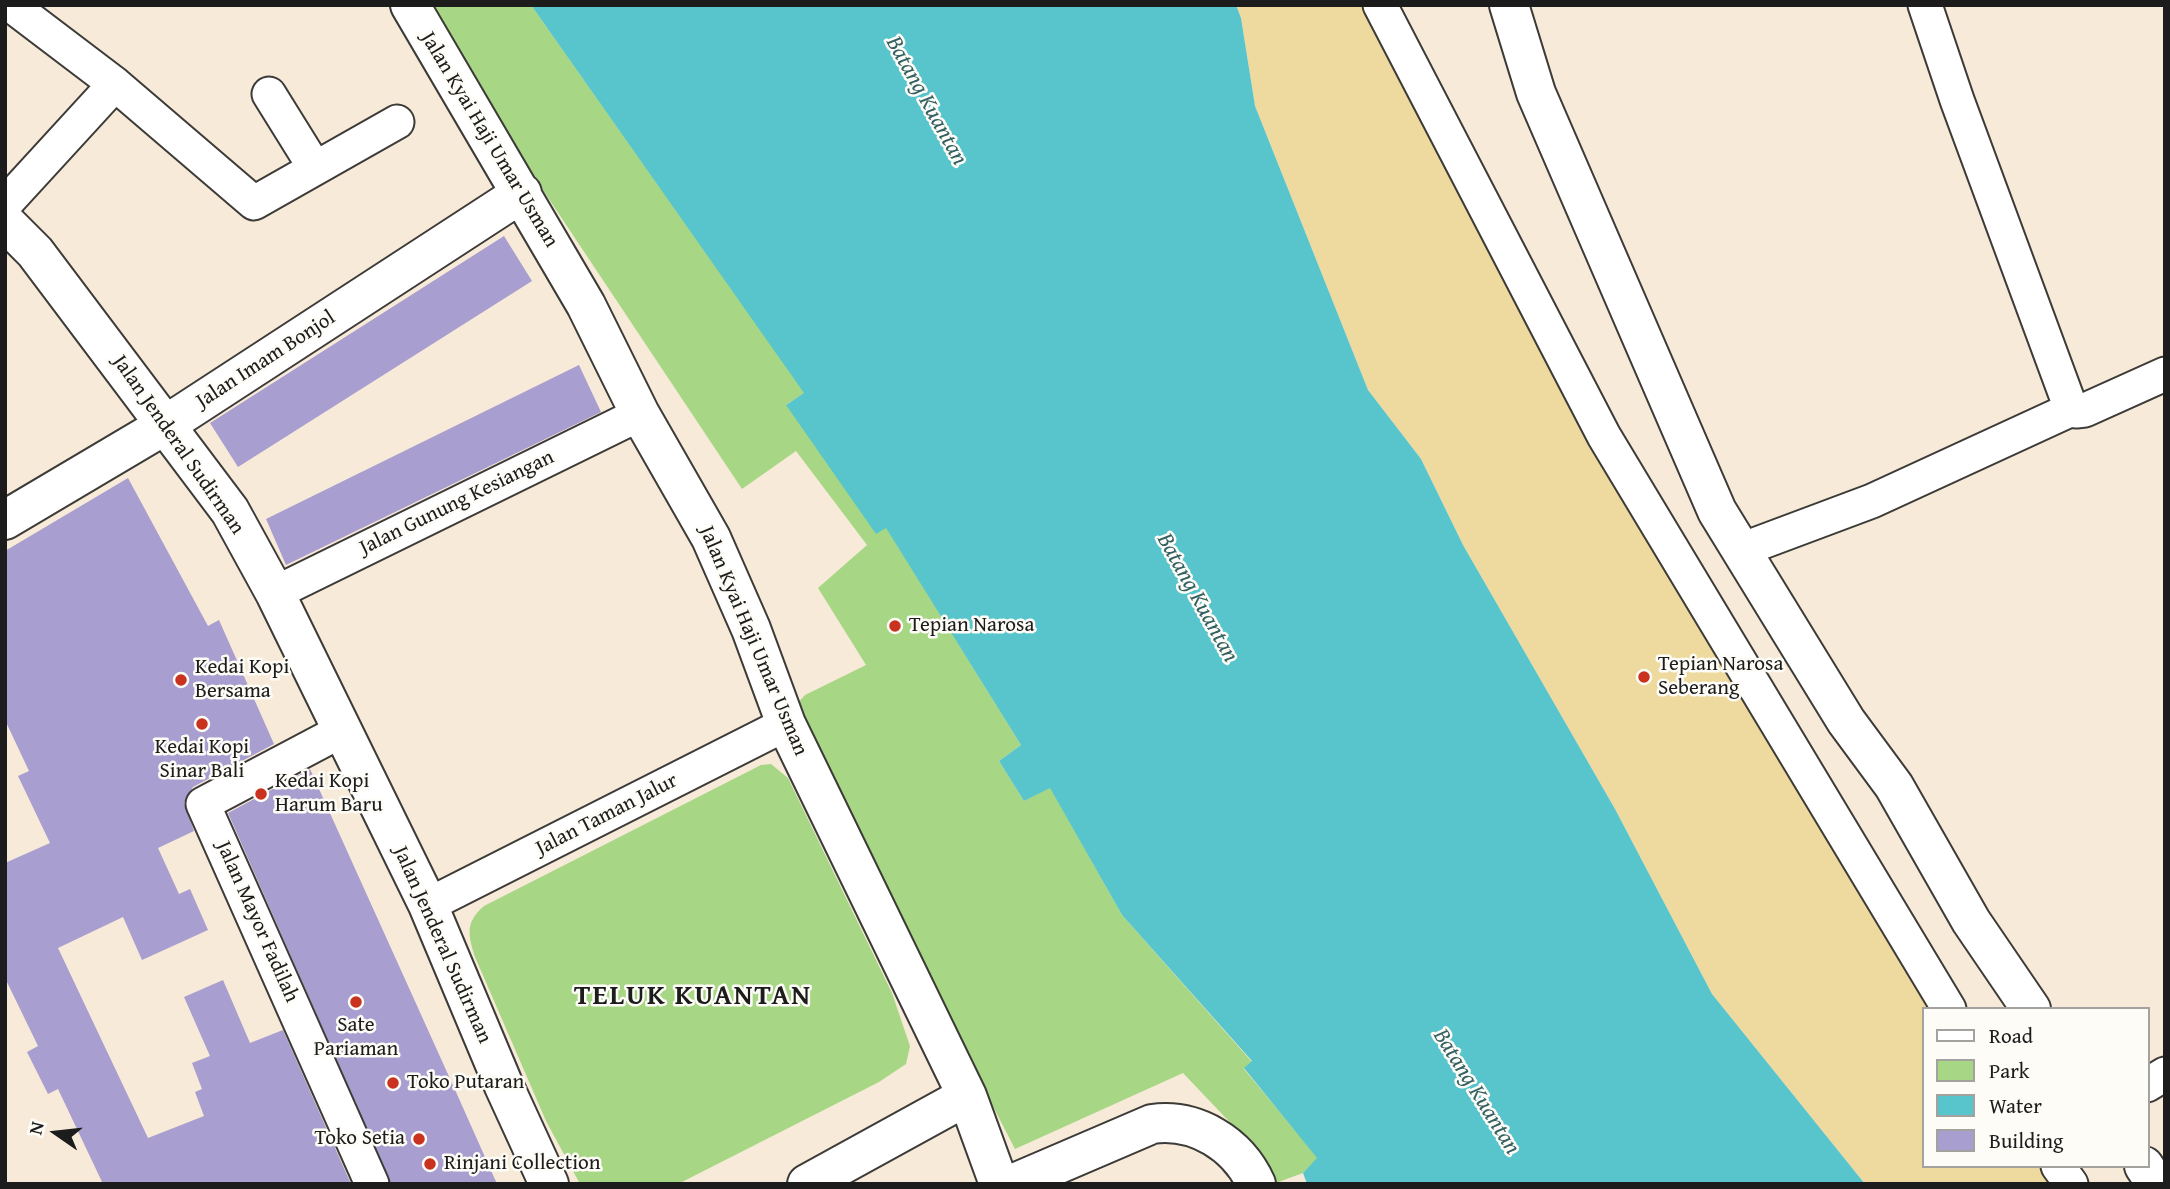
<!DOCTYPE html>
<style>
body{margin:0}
#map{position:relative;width:2170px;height:1189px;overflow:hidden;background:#f7ead8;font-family:"Gentium Book Plus",serif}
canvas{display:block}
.frame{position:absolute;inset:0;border:7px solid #1c1c1c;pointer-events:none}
.legend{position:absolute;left:1922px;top:1007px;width:228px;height:161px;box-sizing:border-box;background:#fdfcf7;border:2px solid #a3a29f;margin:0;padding:9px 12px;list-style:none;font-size:21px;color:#1c1c1c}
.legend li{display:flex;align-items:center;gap:14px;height:35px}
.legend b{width:35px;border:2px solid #a3a29f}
.north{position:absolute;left:21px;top:1098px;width:70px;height:70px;-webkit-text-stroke:5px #fdfcf7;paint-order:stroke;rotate:284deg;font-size:19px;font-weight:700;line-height:28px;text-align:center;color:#1c1c1c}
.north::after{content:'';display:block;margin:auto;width:24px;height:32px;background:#1c1c1c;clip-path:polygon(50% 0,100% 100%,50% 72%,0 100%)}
</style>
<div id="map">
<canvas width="2170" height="1189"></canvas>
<div class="frame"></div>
<ul class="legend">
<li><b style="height:9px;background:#fff"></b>Road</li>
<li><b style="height:19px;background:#a7d785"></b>Park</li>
<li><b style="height:19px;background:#58c5cd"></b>Water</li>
<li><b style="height:19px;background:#a89ecf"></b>Building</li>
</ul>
<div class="north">N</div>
</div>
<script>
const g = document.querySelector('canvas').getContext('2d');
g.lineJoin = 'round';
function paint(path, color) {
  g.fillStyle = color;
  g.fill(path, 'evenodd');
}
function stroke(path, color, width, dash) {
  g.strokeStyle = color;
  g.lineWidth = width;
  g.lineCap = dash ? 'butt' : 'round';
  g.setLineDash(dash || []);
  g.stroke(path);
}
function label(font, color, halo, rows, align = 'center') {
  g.font = font + ' "Gentium Book Plus",serif';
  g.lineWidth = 5;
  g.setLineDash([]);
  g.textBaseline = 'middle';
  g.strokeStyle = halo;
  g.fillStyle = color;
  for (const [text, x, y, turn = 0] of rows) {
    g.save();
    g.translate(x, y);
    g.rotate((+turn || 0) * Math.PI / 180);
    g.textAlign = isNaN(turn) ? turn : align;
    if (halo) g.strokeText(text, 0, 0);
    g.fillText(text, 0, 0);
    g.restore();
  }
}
paint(new Path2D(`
 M425,5H531L805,393L787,404L886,527L1021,745L999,761L1024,801L1050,787L1122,915L1252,1062L1244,1069L1318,1158L1303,1173L1273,1184L1241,1134L1183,1073L1015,1149L901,928L795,706L805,695L866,665L818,588L867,545L796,451L742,489L473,85Z
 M771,764L788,778L892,993L910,1046L906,1064L879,1082L678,1184H580L546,1121L475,957C468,935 465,922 484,906L761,765Z`), '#a7d785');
paint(new Path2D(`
 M1236,5H1376L1943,1009H1923V1166H2046L2058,1184H1865L1712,994L1615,809L1463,545L1421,459L1368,390L1255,106L1241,18Z`), '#eeda9e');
paint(new Path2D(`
 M531,5H1236L1241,18L1255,106L1368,390L1421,459L1463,545L1615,809L1712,994L1865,1184H1307L1303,1173L1317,1158L1244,1068L1252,1061L1122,915L1050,788L1024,801L999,761L1021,745L886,528L876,534L786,405L804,393Z`), '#58c5cd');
paint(new Path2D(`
 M504,236L532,281L238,467L210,423Z
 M579,365L601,412L286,565L266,519Z
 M128,478L208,626L219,620L274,744L193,787L184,803L194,831L158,848L179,894L190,889L208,930L142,960L123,917L58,948L148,1138L204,1116L195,1092L202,1089L192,1063L210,1056L184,997L223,980L250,1043L283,1030L351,1184H103L58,1089L48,1094L27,1052L38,1046L5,978V863L50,843L18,776L29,771L5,720V551Z
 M310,769L456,1092L497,1184H391L228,813Z`), '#a89ecf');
const street = new Path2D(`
 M11,5L115,84L254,203L397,122
 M1380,5L1604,436L1949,1009
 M1925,5L1957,100L2070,406L2076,411L2085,410L2165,374
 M269,94L315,168
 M5,204L115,84
 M1741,550L1872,501L2072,409
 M275,593L640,414
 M341,731L203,804L372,1184
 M428,905L786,724
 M2147,1085L2165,1074
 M2058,1166L2071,1184`);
const secondary = new Path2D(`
 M410,5L586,305L640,414L711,538L751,629L786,724L967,1096L999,1184
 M1509,5L1536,93L1717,511L1846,721L1894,786L1971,921L2031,1009
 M5,222L35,252L230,511L275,593L428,905L504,1086L549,1184
 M5,520L167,424L522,193
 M2144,1166L2156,1184
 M807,1184L967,1096
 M1012,1184L1152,1124C1196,1118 1238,1144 1256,1184`);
stroke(street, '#3d3b38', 37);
stroke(secondary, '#3d3b38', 42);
stroke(street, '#fff', 33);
stroke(secondary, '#fff', 38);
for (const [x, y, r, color] of [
 [895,626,7,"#c8321e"],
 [1644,677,7,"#c8321e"],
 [181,680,7,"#c8321e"],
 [202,724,7,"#c8321e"],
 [261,794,7,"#c8321e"],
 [356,1002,7,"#c8321e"],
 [393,1083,7,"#c8321e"],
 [419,1139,7,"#c8321e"],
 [430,1164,7,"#c8321e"]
]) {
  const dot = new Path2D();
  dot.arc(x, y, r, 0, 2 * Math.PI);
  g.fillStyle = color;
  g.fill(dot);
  stroke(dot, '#fdfcf7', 2.5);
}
label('21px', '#1c1c1c', '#fdfcf7', [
 ["Jalan Kyai Haji Umar Usman",489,140,59],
 ["Jalan Imam Bonjol",266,360,-33],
 ["Jalan Jenderal Sudirman",178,445,55],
 ["Jalan Gunung Kesiangan",457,503,-26],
 ["Jalan Kyai Haji Umar Usman",753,641,67],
 ["Jalan Taman Jalur",607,815,-27],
 ["Jalan Mayor Fadilah",257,922,66],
 ["Jalan Jenderal Sudirman",442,945,66]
]);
label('21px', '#1c1c1c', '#fdfcf7', [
 ["Tepian Narosa",909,626],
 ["Tepian Narosa",1658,665],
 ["Seberang",1658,689],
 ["Kedai Kopi",195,668],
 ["Bersama",195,692],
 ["Kedai Kopi",202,748,"center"],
 ["Sinar Bali",202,772,"center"],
 ["Kedai Kopi",275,782],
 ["Harum Baru",275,806],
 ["Sate",356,1026,"center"],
 ["Pariaman",356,1050,"center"],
 ["Toko Putaran",407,1083],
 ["Toko Setia",405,1139,"right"],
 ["Rinjani Collection",444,1164]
], 'left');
label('italic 23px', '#346063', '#fdfcf7', [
 ["Batang Kuantan",926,101,61],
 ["Batang Kuantan",1197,598,61],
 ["Batang Kuantan",1476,1092,58]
]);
g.letterSpacing = '2px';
label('bold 28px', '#1c1c1c', '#fdfcf7', [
 ["TELUK KUANTAN",693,997]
]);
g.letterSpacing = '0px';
</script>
